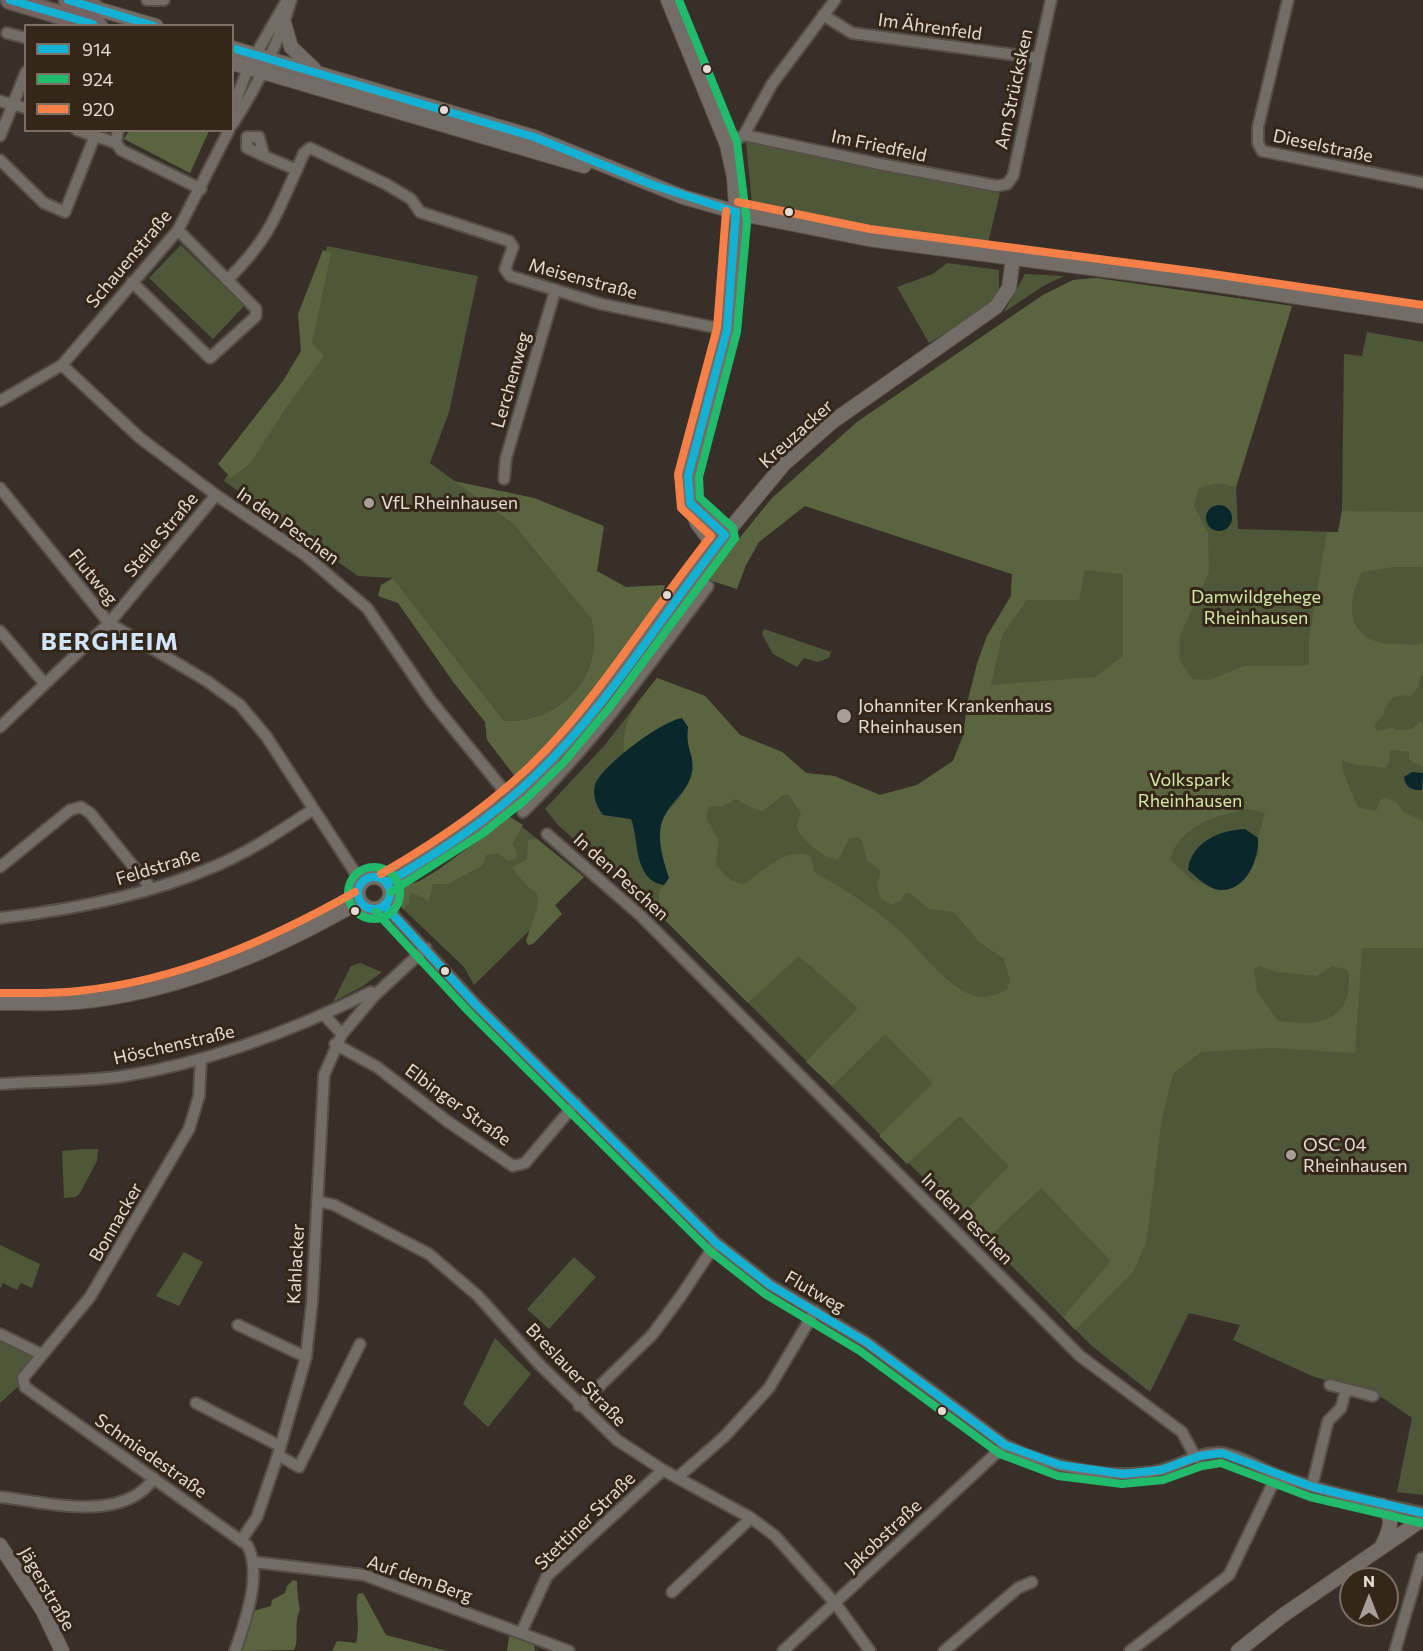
<!DOCTYPE html>
<meta charset="utf-8">
<style>
body{margin:0}
#map{position:relative;width:1423px;height:1651px;overflow:hidden;background:#383028;font-family:Commissioner,sans-serif}
canvas{display:block}
.legend{position:absolute;left:24px;top:24px;width:210px;height:108px;box-sizing:border-box;background:#342619;border:2px solid #7b6e63;margin:0;padding:8px 10px;list-style:none;font-size:18px;color:#e5dbd3}
.legend li{display:flex;align-items:center;gap:12px;height:30px}
.legend b{width:30px;border:2px solid #7b6e63}
.north{position:absolute;left:1339px;top:1567px;width:60px;height:60px;box-sizing:border-box;background:#342619;border:2px solid #7b6e63;border-radius:50%;rotate:0deg;font-size:16px;font-weight:700;line-height:24px;text-align:center;color:#e5dbd3}
.north::after{content:'';display:block;margin:auto;width:21px;height:27px;background:#a89f97;clip-path:polygon(50% 0,100% 100%,50% 72%,0 100%)}
</style>
<div id="map">
<canvas width="1423" height="1651"></canvas>
<ul class="legend">
<li><b style="height:8px;background:#13b2d5"></b>914</li>
<li><b style="height:8px;background:#20bc6c"></b>924</li>
<li><b style="height:8px;background:#f78048"></b>920</li>
</ul>
<div class="north">N</div>
</div>
<script>
const g = document.querySelector('canvas').getContext('2d');
g.lineJoin = 'round';
function paint(path, color) {
  g.fillStyle = color;
  g.fill(path, 'evenodd');
}
function stroke(path, color, width, dash) {
  g.strokeStyle = color;
  g.lineWidth = width;
  g.lineCap = dash ? 'butt' : 'round';
  g.setLineDash(dash || []);
  g.stroke(path);
}
function label(font, color, halo, rows, align = 'center') {
  g.font = font + ' Commissioner,sans-serif';
  g.lineWidth = 6;
  g.setLineDash([]);
  g.textBaseline = 'middle';
  g.strokeStyle = halo;
  g.fillStyle = color;
  for (const [text, x, y, turn = 0] of rows) {
    g.save();
    g.translate(x, y);
    g.rotate((+turn || 0) * Math.PI / 180);
    g.textAlign = isNaN(turn) ? turn : align;
    if (halo) g.strokeText(text, 0, 0);
    g.fillText(text, 0, 0);
    g.restore();
  }
}
paint(new Path2D(`
 M746,141L1000,193L988,243L861,226L752,204Z
 M181,245L244,306L213,339L149,278Z
 M327,246L478,276L449,412L430,463L513,524L591,619C606,677 561,723 504,721L393,578L358,576L224,481L305,352Z
 M947,263L999,270V289L988,306L929,343L897,287L933,274Z
 M1025,274L1064,276L1045,285L1004,312Z
 M1096,278L1292,306L1236,487L1238,529L1338,532L1342,511L1344,354L1362,356L1367,332L1423,342V1495L1397,1492L1412,1418L1383,1398L1312,1376L1233,1340L1240,1325L1189,1313L1150,1392L1092,1346L659,914L558,825L545,809L604,746L657,678L705,696L740,735L782,752L806,773L834,776L880,795L917,785L953,761L963,736L968,700L977,664L987,636L1011,596L1012,574L805,506L857,422L1043,295L1073,280Z
 M764,629L831,652L829,658L817,662L804,658L797,667L773,654L762,634Z
 M510,817L584,877L474,985L464,967L399,905L397,897L403,886L418,882L438,870Z
 M360,963L382,972L363,986L333,1002L351,966Z
 M84,1149H98L97,1161L80,1193L76,1197L64,1198L62,1151Z
 M0,1245L40,1264L32,1288L21,1283L17,1290L3,1283L0,1289Z
 M184,1252L203,1262L179,1306L156,1296Z
 M574,1257L596,1277L549,1329L527,1309Z
 M0,1334L41,1354L22,1383L0,1403Z
 M495,1338L531,1374L488,1427L463,1404Z`), '#4f5739');
paint(new Path2D(`
 M129,131V130L209,131L190,173L124,139Z
 M323,250L331,253L312,343L324,356L283,412L250,464L231,478L218,464L283,381L301,351L298,314Z
 M1096,278L1292,306L1236,487L1220,483L1199,488L1194,506L1208,534L1209,572L1180,635L1179,659L1192,679L1210,680L1244,666L1309,665V640L1327,532H1338L1342,511L1423,512V567H1393L1362,572C1345,605 1347,640 1390,644C1401,644 1413,646 1423,643V676H1420L1419,686L1411,697C1395,693 1392,697 1384,710L1385,713L1374,725L1377,731L1393,727L1395,730H1410L1421,721L1423,723V767L1409,760V752L1390,750L1389,763L1385,768C1372,766 1353,766 1342,760L1343,772L1358,807L1376,811L1380,801L1384,798L1395,801L1404,812L1423,821V948H1362L1355,1053L1273,1048L1201,1052L1173,1074L1161,1123L1146,1243L1133,1272L1075,1330L1063,1317L1111,1261L1041,1188L985,1241L960,1216L1009,1166L960,1116L907,1164L879,1136L933,1083L885,1034L832,1086L806,1062L858,1008L799,956L748,1003L659,914V892L669,878C663,858 656,837 664,817C667,810 675,805 679,799C688,786 690,773 692,758L686,749L688,727L662,726L624,755C622,717 635,706 657,678L705,696L740,735L782,752L806,773L834,776L880,795L917,785L953,761L963,736L968,700L977,664L987,636L1011,596L1012,574L805,506L759,542L746,565L737,589L706,579L772,498L857,422L1043,295L1073,280ZM1085,570L1123,574V656L1095,677L991,685L1002,635L1027,600H1079ZM783,795H789L801,814L796,826C803,841 821,857 838,860L849,839L857,837L862,840L867,860L881,871L877,885L881,899L892,905L901,900L905,893H910L929,909L954,912L979,942L1003,958L1010,980L1007,990C994,996 980,1000 967,993C940,979 923,953 902,933C876,909 845,889 814,872L811,857C789,844 762,872 744,884C731,883 724,875 716,864L719,840L706,819L709,806L722,807L735,799C745,802 752,811 763,811ZM1248,809L1265,813L1258,838L1259,855L1221,890L1192,880L1170,859C1180,825 1217,815 1248,809ZM1259,966L1276,972L1317,976L1332,966L1348,970C1356,1020 1317,1029 1277,1020L1257,991L1254,969Z
 M454,481L534,498L604,526L597,571L626,587L665,585L655,620L552,752L520,783L487,740L485,722L454,683L398,603L378,596L381,585L393,578L504,721C560,723 606,677 591,619L513,524Z
 M510,817L523,825L513,843L518,857L508,861L498,853L486,855L483,865L448,884H433L429,901L413,893L409,897V904L403,909L397,897L403,886L418,882L438,870Z
 M537,839L584,877L555,905L562,914L533,944L528,945L526,941L537,909L538,894L527,886L512,868L527,859L528,840Z
 M293,1580L297,1581C297,1591 298,1600 300,1610C293,1623 300,1639 294,1650L242,1651L253,1611L271,1606L272,1600L285,1593L287,1586Z
 M363,1593L386,1635L447,1651H332L337,1641L356,1643C361,1624 354,1605 358,1594Z
 M509,1636L534,1644L535,1651H507Z`), '#5a643f');
paint(new Path2D(`
 M1206 518a13 13 0 1 1 26 0a13 13 0 1 1-26 0Z
 M682,718L688,727C685,749 695,755 692,772C689,790 673,800 665,815C654,833 663,859 669,878L664,885C633,881 639,838 631,819L603,815C597,807 592,796 595,785C602,765 662,721 682,718Z
 M1412,772L1423,773L1422,790C1412,791 1405,787 1404,777Z
 M1245,829L1258,838C1259,859 1247,891 1220,890C1208,889 1197,877 1188,870C1191,842 1220,830 1245,829Z`), '#0a272b');
const street = new Path2D(`
 M147,0H164
 M1288,0L1258,127V143L1262,151L1423,183
 M823,15L852,33L1038,58
 M7,33L26,38
 M0,101L26,108
 M232,111L248,68L287,0
 M232,125C258,85 278,46 291,0
 M77,130L116,143
 M118,130L116,143L121,150L201,189
 M744,135L880,164L997,186L1007,184L1013,176L1051,0
 M0,136L26,72
 M727,145L744,135L772,84L835,0
 M264,156L247,148V137H259L264,156L297,170
 M0,160L44,203L65,212L94,138
 M227,280C272,237 279,208 304,153L310,148L386,184L411,199L420,212L509,241L513,247L505,269L510,276L601,304L727,330
 M132,282L210,358L256,316V309L178,230
 M62,365L140,438L216,495L305,555L367,608L431,701L511,799
 M0,401L62,365L178,230L229,130
 M504,479L506,458L555,291
 M0,488L109,623L207,681L240,705L266,736L356,874L364,880
 M0,631L45,684
 M0,727L109,623L216,495
 M523,812C589,747 642,675 697,601L708,586L693,577
 M547,834L641,916L1080,1356L1182,1432L1196,1458
 M0,867L70,810L81,807L90,813L151,888
 M384,905L476,1005L716,1243L770,1285L866,1342L1005,1445C1047,1467 1114,1481 1161,1470C1179,1466 1202,1450 1222,1453C1241,1456 1259,1468 1277,1475C1324,1492 1374,1503 1423,1513
 M0,918C71,910 148,895 213,867C248,853 280,831 312,810
 M324,1015L342,1034
 M335,1044L377,1067L447,1121L513,1166L525,1163L576,1103
 M201,1059L199,1096L189,1129L90,1297L23,1378L25,1387L247,1545C263,1572 245,1623 235,1651
 M0,1084C41,1081 84,1082 124,1076C211,1062 292,1031 371,992L375,995
 M317,1201L334,1205L429,1254L478,1296L540,1365L617,1440L663,1470L751,1518L775,1536L835,1603L870,1651
 M238,1325L306,1357
 M0,1334L41,1354
 M1330,1385L1346,1389
 M196,1403L280,1446
 M579,1406L652,1335L681,1296L716,1243
 M278,1455L299,1467L360,1344
 M678,1477L724,1437L769,1388L815,1311
 M1312,1486L1328,1421L1341,1408L1346,1389L1373,1396
 M0,1497C47,1502 123,1524 154,1478
 M242,1539L257,1517L278,1455L306,1357L312,1303L324,1075L342,1034L375,995L426,948
 M254,1562L364,1575L569,1651
 M672,1592L751,1518
 M521,1633L547,1576L663,1470
 M783,1651L1005,1445
 M944,1651L1018,1588L1032,1582
 M1130,1651L1229,1575L1277,1475
 M1395,1651L1422,1558`);
const secondary = new Path2D(`
 M668,0L727,145L734,177L737,223L727,330L688,476L690,503L697,523L715,547
 M94,8L156,26
 M284,23L291,47L314,69
 M232,48L534,137L683,197L747,215L868,239L1205,283L1423,316
 M232,63L584,166
 M232,97L234,104
 M695,509L725,535
 M358 893a16 16 0 1 1 32 0a16 16 0 1 1-32 0Z
 M386,883L453,842L511,799L549,762L590,714L715,547L784,464L832,422L996,307L1009,288L1013,258
 M0,1003C26,1003 52,1004 78,1002C179,992 273,952 360,901
 M1382,1505C1395,1519 1390,1529 1382,1546
 M0,1545L43,1611L62,1651
 M1238,1651L1282,1616L1423,1519`);
const highway = new Path2D(`
 M10,0L98,26
 M68,0L94,8`);
stroke(street, '#564f48', 14);
stroke(secondary, '#564f48', 16);
stroke(highway, '#564f48', 21);
stroke(street, '#746d67', 10);
stroke(secondary, '#746d67', 14);
stroke(highway, '#746361', 18);
stroke(new Path2D(`
 M10,0L93,24
 M68,0L154,26
 M232,48L534,137L653,185L736,212
 M358 893a16 16 0 1 1 32 0a16 16 0 1 1-32 0Z
 M386,883C440,852 492,818 537,774C610,704 662,614 725,535L690,503L688,476L727,330L736,212
 M384,905L476,1005L716,1243L770,1285L866,1342L1005,1445L1060,1465L1123,1474L1161,1470L1199,1456L1222,1453L1313,1487L1423,1513`), '#13b2d5', 8);
stroke(new Path2D(`
 M348 893a26 26 0 1 1 52 0a26 26 0 1 1-52 0Z
 M391,892L482,834L525,800L564,762L609,708L735,538L733,528L700,498L699,477L737,332L747,223L737,142L679,0
 M376,912L469,1012L710,1251L765,1294L860,1351L1000,1454L1058,1476L1122,1484L1163,1480L1202,1466L1221,1463L1310,1497L1421,1523`), '#20bc6c', 8);
stroke(new Path2D(`
 M738,202L870,229L1206,273L1423,305
 M381,874C441,839 499,800 547,749C608,684 655,606 711,536L681,508L678,474L717,328L726,211
 M0,993C26,993 52,994 78,991C177,981 268,941 355,892`), '#f78048', 8);
for (const [x, y, r, color] of [
 [707,69,5,"#e5dbd3"],
 [444,110,5,"#e5dbd3"],
 [789,212,5,"#e5dbd3"],
 [369,503,6,"#a89f97"],
 [667,595,5,"#e5dbd3"],
 [844,716,8,"#a89f97"],
 [355,911,5,"#e5dbd3"],
 [445,971,5,"#e5dbd3"],
 [1291,1155,6,"#a89f97"],
 [942,1411,5,"#e5dbd3"]
]) {
  const dot = new Path2D();
  dot.arc(x, y, r, 0, 2 * Math.PI);
  g.fillStyle = color;
  g.fill(dot);
  stroke(dot, '#342619', 2);
}
label('18px', '#e5dbd3', '#342619', [
 ["Im Ährenfeld",930,27,8],
 ["Am Strücksken",1014,89,-78],
 ["Im Friedfeld",879,146,12],
 ["Dieselstraße",1323,146,12],
 ["Schauenstraße",129,259,-50],
 ["Meisenstraße",583,279,15],
 ["Lerchenweg",511,380,-74],
 ["Kreuzacker",796,434,-42],
 ["In den Peschen",288,526,35],
 ["Steile Straße",161,535,-50],
 ["Flutweg",93,577,51],
 ["Feldstraße",158,867,-17],
 ["In den Peschen",621,877,42],
 ["Höschenstraße",174,1045,-13],
 ["Elbinger Straße",458,1105,36],
 ["In den Peschen",967,1219,45],
 ["Bonnacker",116,1222,-60],
 ["Kahlacker",296,1264,-87],
 ["Flutweg",815,1292,30],
 ["Breslauer Straße",576,1375,46],
 ["Schmiedestraße",151,1456,35],
 ["Stettiner Straße",585,1521,-44],
 ["Jakobstraße",883,1536,-43],
 ["Auf dem Berg",420,1579,19],
 ["Jägerstraße",47,1589,60]
]);
label('18px', '#e5dbd3', '#342619', [
 ["VfL Rheinhausen",381,503],
 ["Johanniter Krankenhaus",858,706],
 ["Rheinhausen",858,727],
 ["OSC 04",1303,1145],
 ["Rheinhausen",1303,1166]
], 'left');
label('18px', '#d3e8a4', '#342619', [
 ["Damwildgehege",1256,597],
 ["Rheinhausen",1256,618],
 ["Volkspark",1190,780],
 ["Rheinhausen",1190,801]
]);
g.letterSpacing = '1.5px';
label('bold 24px', '#cfe5fd', '#342619', [
 ["BERGHEIM",110,642]
]);
g.letterSpacing = '0px';
</script>
